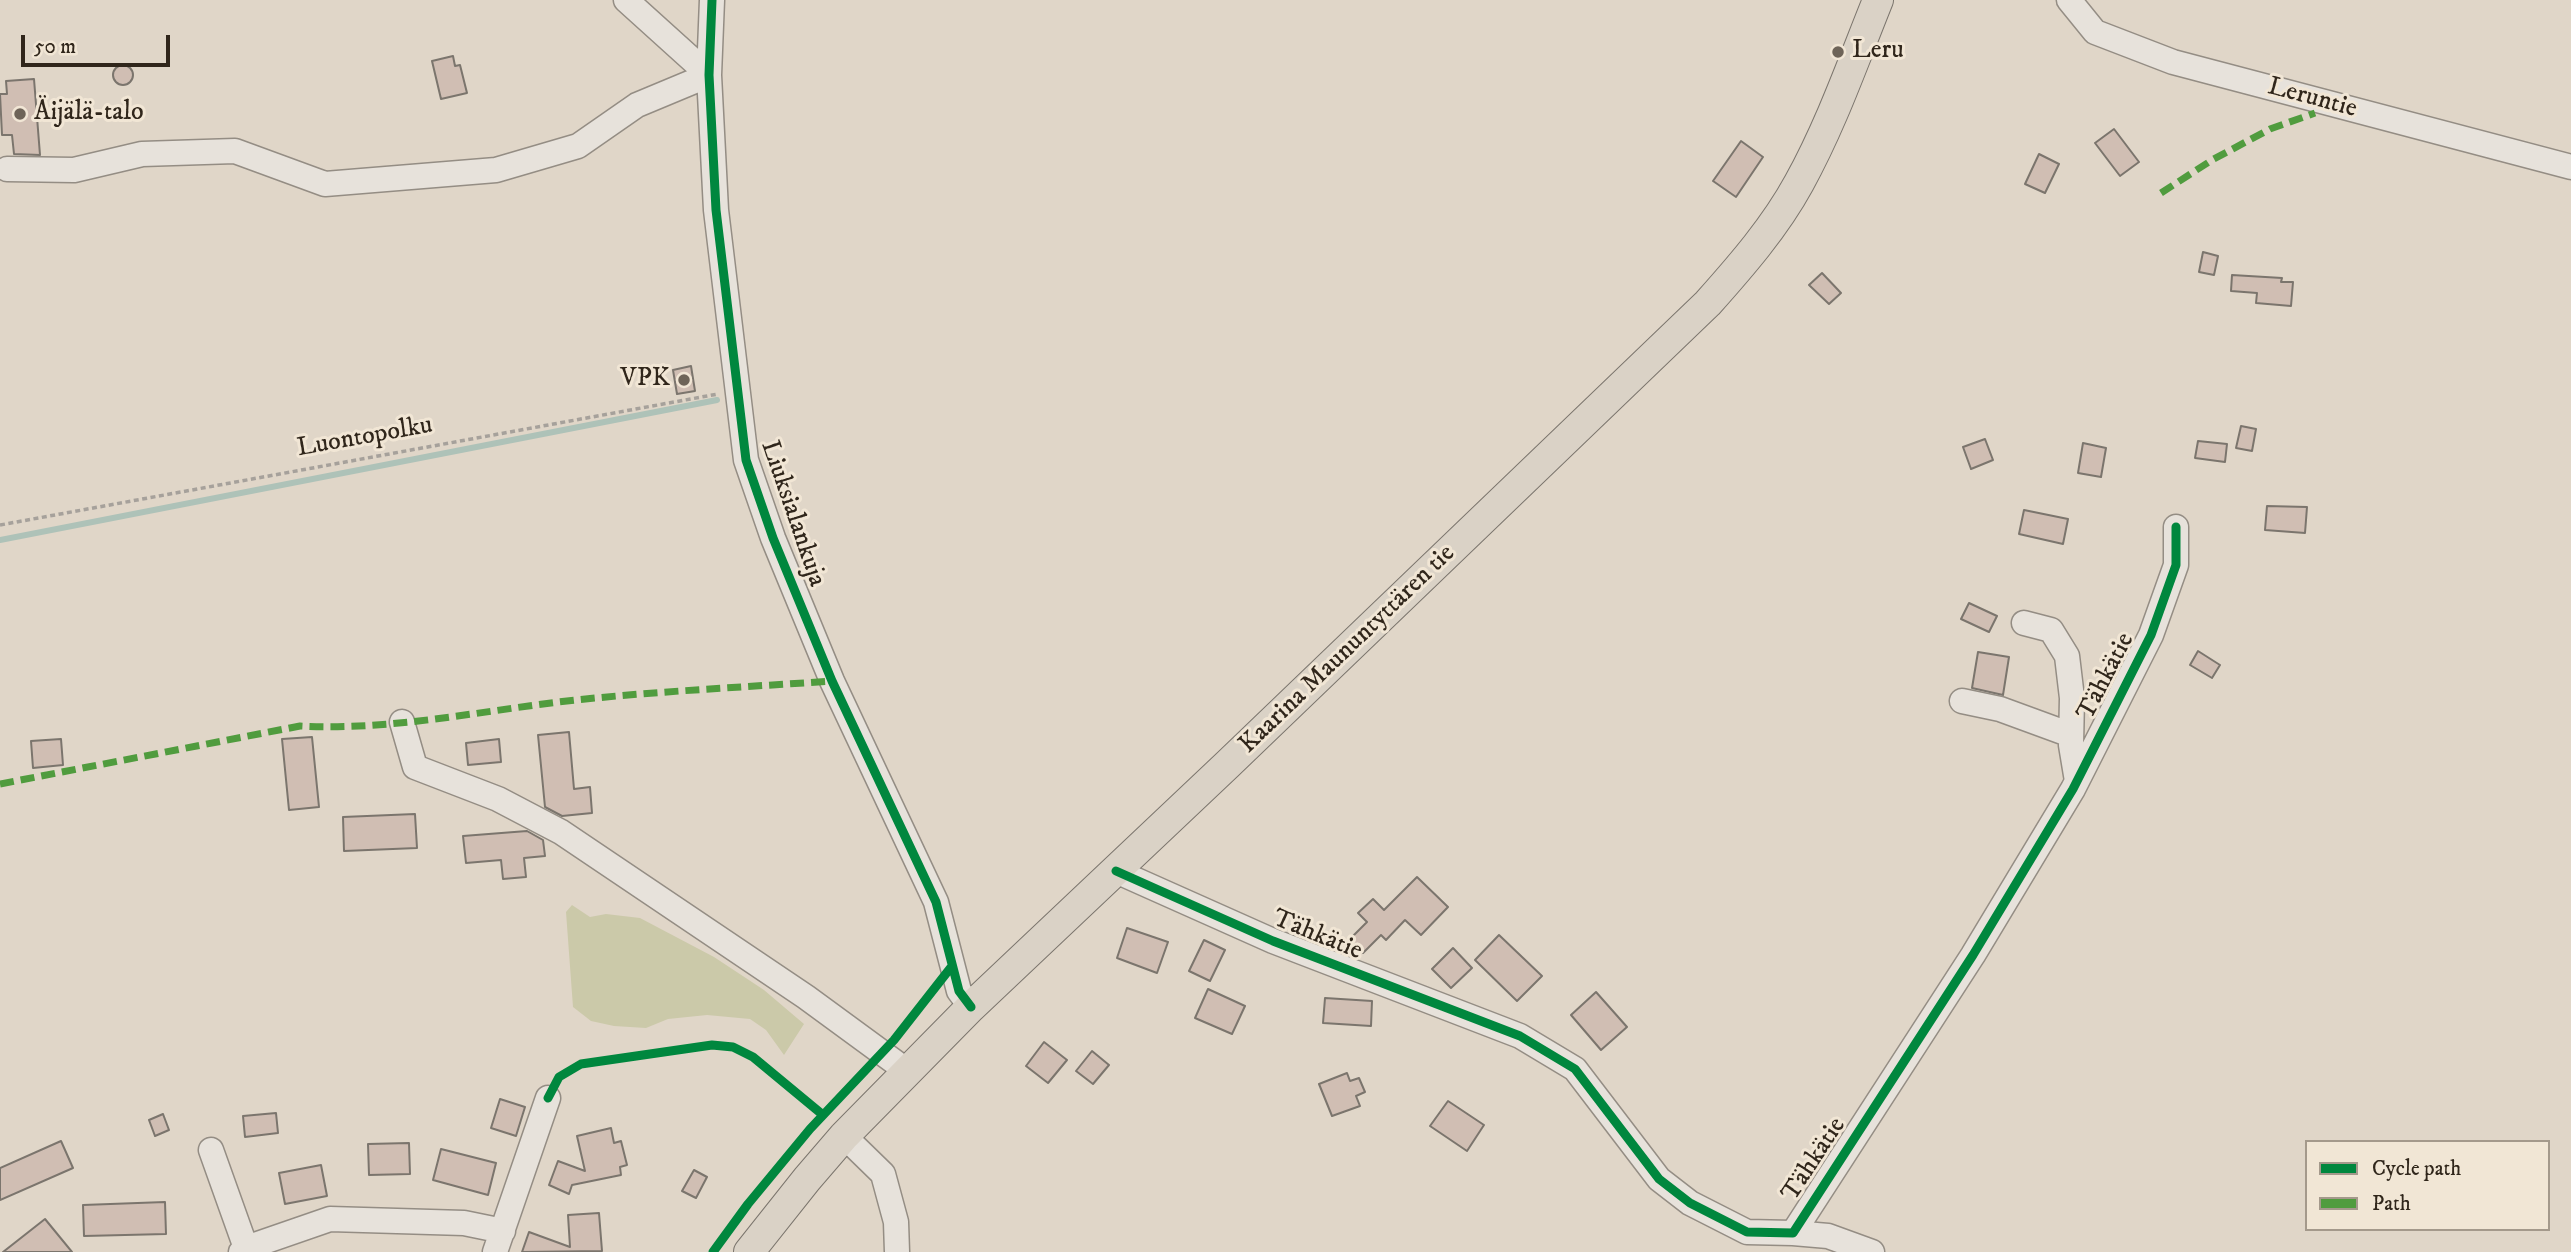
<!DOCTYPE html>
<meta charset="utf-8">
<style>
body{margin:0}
#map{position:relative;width:2571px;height:1252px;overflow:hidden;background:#e0d6c8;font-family:"IM FELL DW Pica",serif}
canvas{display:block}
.legend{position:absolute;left:2305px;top:1140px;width:245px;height:91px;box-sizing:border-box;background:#f1e6d5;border:2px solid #a4998b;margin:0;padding:9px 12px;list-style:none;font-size:21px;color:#30261b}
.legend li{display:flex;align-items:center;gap:14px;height:35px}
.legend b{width:35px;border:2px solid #a4998b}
.scale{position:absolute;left:21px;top:35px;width:149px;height:32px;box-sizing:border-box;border:4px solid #30261b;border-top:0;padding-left:9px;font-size:21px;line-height:24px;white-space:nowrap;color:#30261b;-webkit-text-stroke:5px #f1e6d5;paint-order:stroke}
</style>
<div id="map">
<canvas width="2571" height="1252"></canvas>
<ul class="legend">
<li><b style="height:9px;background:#00873e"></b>Cycle path</li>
<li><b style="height:9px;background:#509c3e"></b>Path</li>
</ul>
<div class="scale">50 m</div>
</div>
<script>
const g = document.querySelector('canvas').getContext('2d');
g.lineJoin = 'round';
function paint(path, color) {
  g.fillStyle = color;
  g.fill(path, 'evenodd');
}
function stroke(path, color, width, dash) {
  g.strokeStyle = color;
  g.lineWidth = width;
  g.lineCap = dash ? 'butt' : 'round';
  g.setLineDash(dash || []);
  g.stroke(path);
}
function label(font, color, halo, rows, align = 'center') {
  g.font = font + ' "IM FELL DW Pica",serif';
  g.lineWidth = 6;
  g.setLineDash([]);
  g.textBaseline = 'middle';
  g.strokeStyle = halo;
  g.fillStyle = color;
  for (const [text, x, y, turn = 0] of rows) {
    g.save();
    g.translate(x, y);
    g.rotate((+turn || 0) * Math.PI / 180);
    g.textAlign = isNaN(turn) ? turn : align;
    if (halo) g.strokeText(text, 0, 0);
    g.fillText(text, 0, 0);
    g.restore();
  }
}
paint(new Path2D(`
 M572,905L590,917L606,914L640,918L714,957L764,990L804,1024L784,1055L766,1030L750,1019L707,1015L668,1019L646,1028L614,1026L591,1021L573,1007L566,912Z`), '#cbc9a9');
stroke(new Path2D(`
 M0,540L717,400`), '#aec2b8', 6);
const building = new Path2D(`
 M453,56L455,66L460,65L467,93L441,99L432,61Z
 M113 75a10 10 0 1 1 20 0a10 10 0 1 1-20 0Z
 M34,79L40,155L14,154L12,135H2L0,94H7L6,81Z
 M2114,129L2139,162L2120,176L2095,143Z
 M1741,141L1763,157L1736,197L1713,181Z
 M2039,154L2059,164L2045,193L2025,184Z
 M2203,252L2218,256L2214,275L2199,272Z
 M1822,273L1841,293L1829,304L1809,285Z
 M2232,275L2282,278L2281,282H2293L2291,306L2256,303L2257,293L2231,291Z
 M691,366L695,391L677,394L673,370Z
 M2241,426L2256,429L2252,451L2236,448Z
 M1985,439L1993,460L1971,469L1963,447Z
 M2198,441L2227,444L2225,462L2195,458Z
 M2083,443L2106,448L2101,477L2078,473Z
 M2267,506L2307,507L2305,533L2265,530Z
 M2024,510L2068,519L2063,544L2019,534Z
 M1969,603L1997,616L1989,632L1961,619Z
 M2198,651L2220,665L2212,678L2190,665Z
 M1978,652L2009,657L2003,695L1972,688Z
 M569,732L574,789L590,787L592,813L562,816L545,807L538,735Z
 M312,737L319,807L289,810L282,739Z
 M61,739L63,765L33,768L31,741Z
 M499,739L501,762L468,765L466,743Z
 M415,814L417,848L344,851L343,817Z
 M527,831L543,840L545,856L524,858L526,877L503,879L501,860L466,863L463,836Z
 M1417,877L1448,907L1421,935L1405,920L1386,940L1381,935L1363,953L1349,940L1367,922L1358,913L1373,899L1384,910Z
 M1127,928L1168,942L1157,973L1117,958Z
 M1499,935L1542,976L1517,1001L1475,960Z
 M1204,940L1225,950L1210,981L1189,971Z
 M1453,948L1472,968L1451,988L1432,969Z
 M1208,989L1245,1006L1232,1034L1195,1018Z
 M1596,992L1627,1027L1601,1050L1571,1015Z
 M1325,998L1372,1001L1371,1026L1323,1023Z
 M1044,1042L1067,1060L1048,1083L1026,1066Z
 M1092,1051L1109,1065L1093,1084L1076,1071Z
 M1347,1073L1350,1081L1359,1078L1365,1092L1356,1096L1360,1106L1332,1116L1319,1084Z
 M500,1099L525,1107L516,1136L491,1128Z
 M1448,1101L1484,1125L1467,1151L1430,1126Z
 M276,1113L278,1133L245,1137L243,1116Z
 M163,1114L169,1130L155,1136L149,1120Z
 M611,1128L614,1143L621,1141L627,1165L620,1167L621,1175L572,1185L569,1194L549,1185L558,1161L585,1171L577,1136Z
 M61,1141L73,1168L0,1200V1168Z
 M409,1143L410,1174L369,1175L368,1144Z
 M441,1149L496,1163L488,1195L433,1180Z
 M321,1165L327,1196L285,1204L279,1173Z
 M694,1170L707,1177L696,1198L682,1191Z
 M165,1202L166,1234L84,1236L83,1205Z
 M599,1213L602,1251L522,1252L529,1232L570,1247L568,1215Z
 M45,1219L72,1252H3Z`);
paint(building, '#d0beb3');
stroke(building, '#7b756d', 2);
const minor = new Path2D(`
 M712,0L709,75L716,210L746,460L773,538L832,681L936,902L959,991L971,1007
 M2069,0L2095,32L2173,62L2571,167
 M7,169L74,170L142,154L235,151L325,184L496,170L578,146L637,105L709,75L626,0
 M2024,623L2051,630L2067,656L2072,698L2071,745L2077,781
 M1962,701L2000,709L2071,735
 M402,722L415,767L498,799L561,832L806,997L907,1071
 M1116,871L1273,941L1520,1036L1575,1069L1659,1179L1690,1203L1747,1232L1793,1233L1973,955L2073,789L2151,635L2176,565V527
 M844,1136L883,1174L896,1222L897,1252
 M211,1150L246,1248
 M1793,1233L1828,1236L1872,1252
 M241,1252L246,1248L330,1219L464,1223L503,1231
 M495,1252L548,1098`);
const major = new Path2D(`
 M749,1252L807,1179L844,1136L971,1007L1227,765L1708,303C1741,266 1775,227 1799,183C1831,125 1853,62 1878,0`);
stroke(minor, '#948d84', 27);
stroke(major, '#7b756d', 32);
stroke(new Path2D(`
 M0,525L718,394`), '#a6a19b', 3.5, [5, 3.5]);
stroke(minor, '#e7e2db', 24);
stroke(major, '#dad2c6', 30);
stroke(new Path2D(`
 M2161,193L2212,160L2270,129L2315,113
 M0,784L300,726C392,731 484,710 576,700C661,691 746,687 832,681`), '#509c3e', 7, [14, 7]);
stroke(new Path2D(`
 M712,0L709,75L716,210L746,460L773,538L832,681L936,902L959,991L971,1007
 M1116,871L1273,941L1520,1036L1575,1069L1659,1179L1690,1203L1747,1232L1793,1233L1973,955L2073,789L2151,635L2176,565V527
 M548,1098L559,1077L581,1064L712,1045L733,1047L753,1057L823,1115
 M713,1252L748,1204L810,1129L894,1040L952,966`), '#00873e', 9);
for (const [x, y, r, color] of [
 [1838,52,7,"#6e6458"],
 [20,114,7,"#6e6458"],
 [684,380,7,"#6e6458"]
]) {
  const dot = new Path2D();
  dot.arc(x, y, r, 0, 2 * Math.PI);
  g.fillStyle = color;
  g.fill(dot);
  stroke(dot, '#f1e6d5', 2.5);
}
label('26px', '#30261b', '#f1e6d5', [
 ["Leru",1852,52],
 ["Äijälä-talo",34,114],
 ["VPK",670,380,"right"]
], 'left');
label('26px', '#30261b', '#f1e6d5', [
 ["Leruntie",2312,99,15],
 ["Luontopolku",365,438,-10],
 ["Liuksialankuja",792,514,71],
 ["Kaarina Maununtyttären tie",1348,650,-44],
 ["Tähkätie",2107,677,-63],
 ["Tähkätie",1317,936,22],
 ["Tähkätie",1815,1160,-57]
]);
</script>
